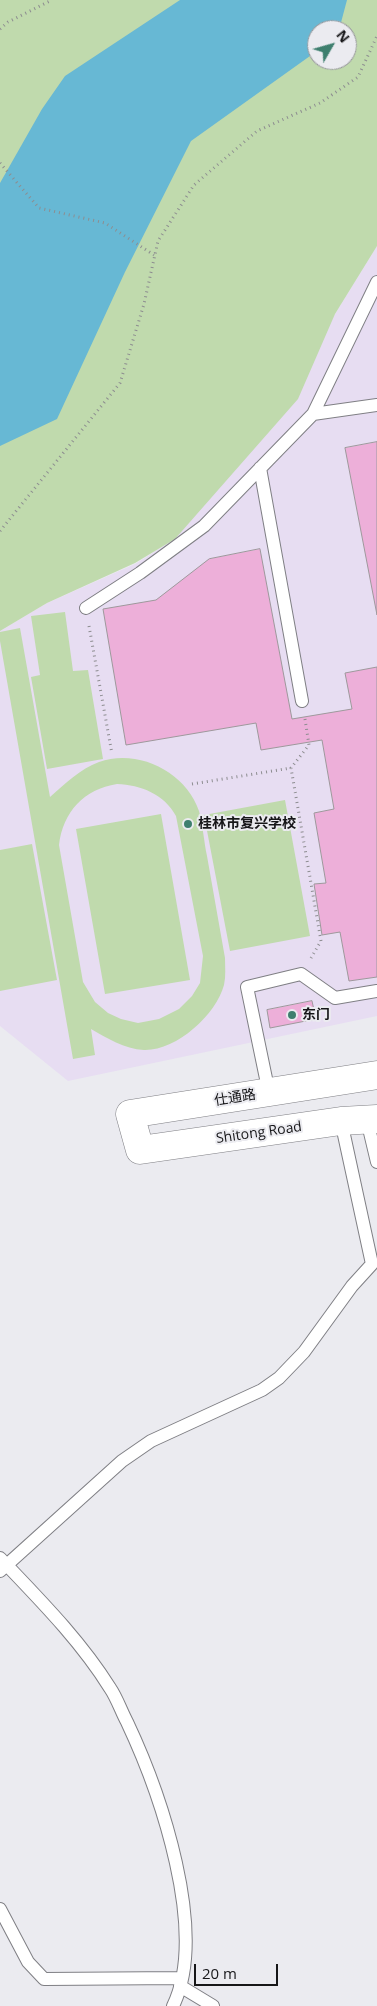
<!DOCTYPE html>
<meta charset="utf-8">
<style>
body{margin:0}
#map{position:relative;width:377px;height:2006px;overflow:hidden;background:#ebebf0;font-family:"Open Sans",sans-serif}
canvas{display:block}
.north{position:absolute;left:307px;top:20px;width:50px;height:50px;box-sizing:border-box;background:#ebebf0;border:1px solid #96969a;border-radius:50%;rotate:52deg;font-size:14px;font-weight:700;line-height:20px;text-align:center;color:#161618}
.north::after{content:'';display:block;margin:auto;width:18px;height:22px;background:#3e7f6e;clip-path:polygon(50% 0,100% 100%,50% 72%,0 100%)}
.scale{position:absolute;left:194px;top:1964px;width:84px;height:22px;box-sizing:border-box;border:2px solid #161618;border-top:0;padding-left:6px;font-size:15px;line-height:18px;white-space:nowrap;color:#161618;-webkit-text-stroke:4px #ebebf0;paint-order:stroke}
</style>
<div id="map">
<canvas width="377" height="2006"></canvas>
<div class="north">N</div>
<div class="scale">20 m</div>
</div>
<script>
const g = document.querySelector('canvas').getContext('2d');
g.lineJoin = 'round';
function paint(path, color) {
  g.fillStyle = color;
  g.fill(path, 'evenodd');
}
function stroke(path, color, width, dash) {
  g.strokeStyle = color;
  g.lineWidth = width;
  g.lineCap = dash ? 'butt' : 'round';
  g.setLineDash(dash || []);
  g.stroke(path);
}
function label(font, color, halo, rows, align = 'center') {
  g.font = font + ' "Open Sans","Noto Sans SC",sans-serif';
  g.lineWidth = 4;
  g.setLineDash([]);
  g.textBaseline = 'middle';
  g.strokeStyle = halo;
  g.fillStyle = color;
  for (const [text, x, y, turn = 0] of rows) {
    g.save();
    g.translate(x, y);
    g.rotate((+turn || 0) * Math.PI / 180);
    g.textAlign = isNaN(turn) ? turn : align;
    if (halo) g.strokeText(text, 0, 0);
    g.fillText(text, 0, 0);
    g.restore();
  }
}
paint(new Path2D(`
 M377,246V1016L68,1081L0,1026V631L47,603L135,564L175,539L335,314Z`), '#e7ddf2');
paint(new Path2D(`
 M0,0H377V246L335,314L298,399L175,539L135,563L47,603L0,631ZM317,30H347V60H317Z
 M65,612L73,671L88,670L103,759L47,769L31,677L40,675L31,616Z
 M20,628L50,797C65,784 80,769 99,762C138,748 186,772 199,811C203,826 204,842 207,856C213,890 219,924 225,958C225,967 226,976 224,985C216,1015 176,1051 144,1050C124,1049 107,1038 91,1029L95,1055L73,1059L0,641V632ZM117,784C141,785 164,794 176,816L203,956L200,983L192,996L179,1009L159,1019L138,1023L121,1019L108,1013L95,1002L83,982L59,845C63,812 84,789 117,784Z
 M285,800L310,936L230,951L204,815Z
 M161,814L190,980L105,994L76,829Z
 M32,844L57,980L0,991V850Z`), '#c0daad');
paint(new Path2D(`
 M180,0H347L339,30H317V51L191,141L125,272L57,419L0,446V183L42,109L65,76Z`), '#67b8d4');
const building = new Path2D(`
 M377,442V615L345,448Z
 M260,549L292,719L352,709L345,673L377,667V977L349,981L340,932L322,935L314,884L326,883L314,813L334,809L322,740L261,750L256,723L126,745L103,609L156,600L209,559Z
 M312,1001L316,1019L270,1028L267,1010Z`);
paint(building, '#edafd9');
stroke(building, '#9e999c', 1);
const service = new Path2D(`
 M313,414L377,405
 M260,468L302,701
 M86,608L140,573L204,526L313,414L377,282
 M269,1093L247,987L301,974L335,998L377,991
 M367,1120L377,1162
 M0,1558C39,1599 80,1640 110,1688C117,1698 121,1711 127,1722C160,1792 209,1932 173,2006
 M0,1571L122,1461L151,1441L262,1390L279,1378L304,1352L352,1286L372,1264L341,1121
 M0,1909L28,1962L44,1979L181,1978
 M180,1986L213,2006`);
const tertiary = new Path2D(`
 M377,1075L130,1114L140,1150L341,1121L377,1119`);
stroke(service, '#7f7f84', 14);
stroke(tertiary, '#7f7f84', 29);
stroke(new Path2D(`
 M0,29L8,22L52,0
 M0,163L39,208L105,223L154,255
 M0,531L120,383L144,304L158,241L194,185L257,131L320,103L358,77L377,36
 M89,626L112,754
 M305,719L309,745L291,768L321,941L311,958
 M192,784L291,768`), '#8d8d90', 3, [1, 4]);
stroke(service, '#fff', 12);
stroke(tertiary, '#fff', 28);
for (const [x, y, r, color] of [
 [188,824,5,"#3e7f6e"],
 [292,1015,5,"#3e7f6e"]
]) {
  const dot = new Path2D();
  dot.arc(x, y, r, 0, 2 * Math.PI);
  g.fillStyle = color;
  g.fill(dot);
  stroke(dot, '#ebebf0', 2);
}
label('bold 14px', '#161618', '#ebebf0', [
 ["桂林市复兴学校",198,824],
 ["东门",302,1015]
], 'left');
label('14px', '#161618', '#ebebf0', [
 ["仕通路",235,1098,-9],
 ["Shitong Road",259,1133,-8]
]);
</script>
